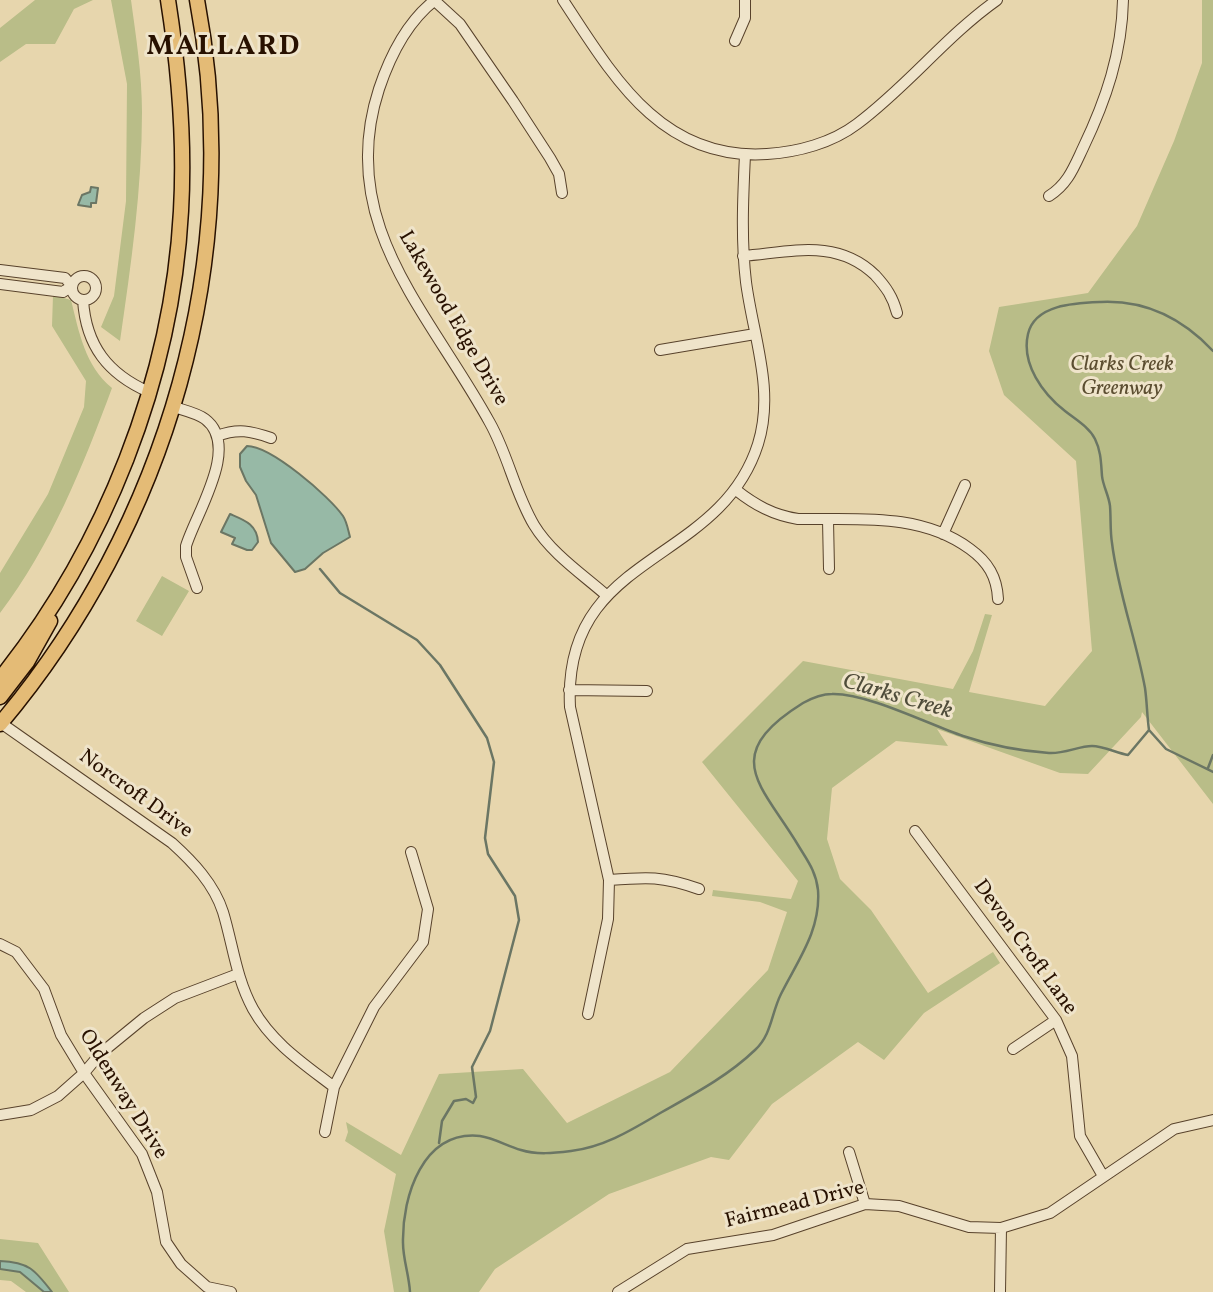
<!DOCTYPE html>
<style>
body{margin:0}
canvas{display:block;background:#e7d6ad}
</style>
<canvas width="1213" height="1292"></canvas>
<script>
const g = document.querySelector('canvas').getContext('2d');
g.lineJoin = 'round';
function paint(path, color) {
  g.fillStyle = color;
  g.fill(path, 'evenodd');
}
function stroke(path, color, width, dash) {
  g.strokeStyle = color;
  g.lineWidth = width;
  g.lineCap = dash ? 'butt' : 'round';
  g.setLineDash(dash || []);
  g.stroke(path);
}
function label(font, color, halo, rows, align = 'center') {
  g.font = font + ' Vollkorn,serif';
  g.lineWidth = 6;
  g.setLineDash([]);
  g.textBaseline = 'middle';
  g.strokeStyle = halo;
  g.fillStyle = color;
  for (const [text, x, y, turn = 0] of rows) {
    g.save();
    g.translate(x, y);
    g.rotate((+turn || 0) * Math.PI / 180);
    g.textAlign = isNaN(turn) ? turn : align;
    if (halo) g.strokeText(text, 0, 0);
    g.fillText(text, 0, 0);
    g.restore();
  }
}
paint(new Path2D(`
 M35,0H93L74,9L55,44H26L0,62V28Z
 M111,0H131C136,37 142,74 142,112C142,189 131,265 120,341L101,327L114,296L126,201L127,84Z
 M1202,0H1213V804L1142,712L1141,717L1088,774L1060,773L937,729L948,746L896,741L832,788L827,839L840,879L871,910L928,993L993,952L1000,963L924,1013L884,1060L858,1042L772,1104L729,1160L711,1157L609,1194L495,1269L479,1292H394L384,1231L396,1174L345,1141L348,1132L346,1122L401,1155L439,1074L523,1069L567,1123L670,1072L768,970L787,912L760,902L712,896L713,890L791,899L798,881L702,762L803,661L953,689L973,651L985,614L992,615L969,692L1045,706L1092,651L1076,461L1004,395L989,351L999,307L1088,293L1137,226L1174,141L1202,63Z
 M53,295L71,300C79,332 85,366 112,388C83,466 51,546 0,613V573L48,494L84,407L86,381L52,326Z
 M162,576L189,591L162,636L136,621Z
 M0,1239L38,1243L69,1292H26L11,1281L0,1280Z`), '#b9bd88');
const water = new Path2D(`
 M91,187L98,188L96,203H91V207L78,205L82,195L90,192Z
 M247,446C271,446 329,496 343,516C347,522 348,530 350,537L323,553L305,569L295,572L271,543L256,495L246,481L240,467V454Z
 M230,514C244,520 257,524 258,542L252,550H247L232,544L235,538L221,532Z
 M0,1261C29,1262 35,1270 52,1292H44L20,1272L0,1269Z`);
paint(water, '#97b9a6');
stroke(water, '#6b7664', 2);
stroke(new Path2D(`
 M320,569L340,593L417,640L440,665L487,738L494,762L485,838L488,854L515,896L519,920L490,1031L472,1067L476,1097L473,1103L466,1099L454,1101L442,1121L439,1143
 M1149,730L1166,749L1213,772
 M1208,768L1213,755
 M410,1292C409,1275 403,1259 403,1243C402,1196 423,1130 480,1136C494,1138 507,1146 521,1150C537,1155 554,1153 571,1151C605,1147 633,1129 662,1112C694,1094 728,1076 755,1050C772,1034 771,1014 781,994C798,960 821,930 818,890C816,871 807,860 798,845C762,785 718,756 803,703C812,698 822,694 832,694C867,693 928,724 963,736C990,745 1020,751 1049,753C1064,754 1079,746 1092,746C1103,746 1117,753 1128,755L1149,730C1147,716 1147,702 1145,688C1136,639 1118,592 1112,543C1110,531 1111,518 1110,506C1109,496 1103,486 1102,476C1101,463 1101,451 1095,439C1089,427 1075,419 1065,411C1043,394 1021,364 1028,334C1035,304 1076,303 1101,302C1146,300 1183,319 1213,351`), '#6b7664', 2.5);
const street = new Path2D(`
 M434,0L460,24L513,101L550,158L559,174L562,193
 M435,0C408,21 390,56 379,89C335,224 430,313 490,423C508,455 515,493 534,525C551,553 582,574 606,595
 M563,0C614,78 662,161 767,154C798,152 832,143 857,124C907,87 946,36 997,0
 M735,41L745,18V0
 M1049,196C1068,184 1074,167 1083,148C1106,100 1122,53 1123,0
 M743,256C791,252 837,238 875,275C886,287 893,297 897,313
 M0,270L65,278L72,286L63,292L0,284
 M72 288a12 12 0 1 1 24 0a12 12 0 1 1-24 0Z
 M83,300C86,346 108,374 149,392
 M660,350L755,334
 M174,407C183,410 197,413 205,419C241,446 196,513 186,546V557L197,588
 M217,436C238,428 251,431 271,438
 M736,490C755,505 773,515 798,519C856,520 920,512 970,549C988,562 997,577 998,599
 M828,520L829,569
 M943,534L965,485
 M569,690L647,691
 M1,723L172,843C193,862 214,884 223,912C233,945 236,978 253,1009C272,1043 304,1064 334,1087
 M915,831L1056,1020L1072,1056L1080,1136L1103,1176
 M609,880C648,877 662,876 699,889
 M0,944L16,952L44,989L61,1035L84,1073L142,1154L157,1192L166,1242L181,1264L207,1287L231,1292
 M588,1014L608,919L609,880L570,707C562,551 719,567 758,444C775,390 753,336 746,282C741,240 743,197 745,155
 M1013,1049L1056,1020
 M0,1115L31,1110L58,1096L84,1073L100,1054L144,1018L175,998L238,974
 M325,1132L334,1087L374,1007L423,942L428,909L411,852
 M849,1152L865,1204
 M618,1292L687,1249L773,1235L865,1204L899,1206L969,1227L1001,1228L1050,1213L1174,1129L1213,1120
 M1000,1292L1001,1228`);
const primary = new Path2D(`
 M0,679C105,548 172,379 181,211C185,140 179,70 168,0
 M0,697L27,662L50,621
 M0,724C167,526 246,257 197,0`);
stroke(street, '#58422b', 12);
stroke(primary, '#281100', 17);
stroke(street, '#efe4ca', 10);
stroke(primary, '#e4bb76', 14);
label('21px', '#281100', '#efe4ca', [
 ["Lakewood Edge Drive",452,319,60],
 ["Norcroft Drive",135,795,36],
 ["Devon Croft Lane",1024,948,54],
 ["Oldenway Drive",122,1095,58],
 ["Fairmead Drive",795,1206,-14]
]);
label('italic 21px', '#5b4d30', '#efe4ca', [
 ["Clarks Creek",1122,366],
 ["Greenway",1122,390]
]);
label('italic 23px', '#4f4c3a', '#efe4ca', [
 ["Clarks Creek",897,698,16]
]);
g.letterSpacing = '2px';
label('bold 28px', '#281100', '#efe4ca', [
 ["MALLARD",224,49]
]);
g.letterSpacing = '0px';
</script>
